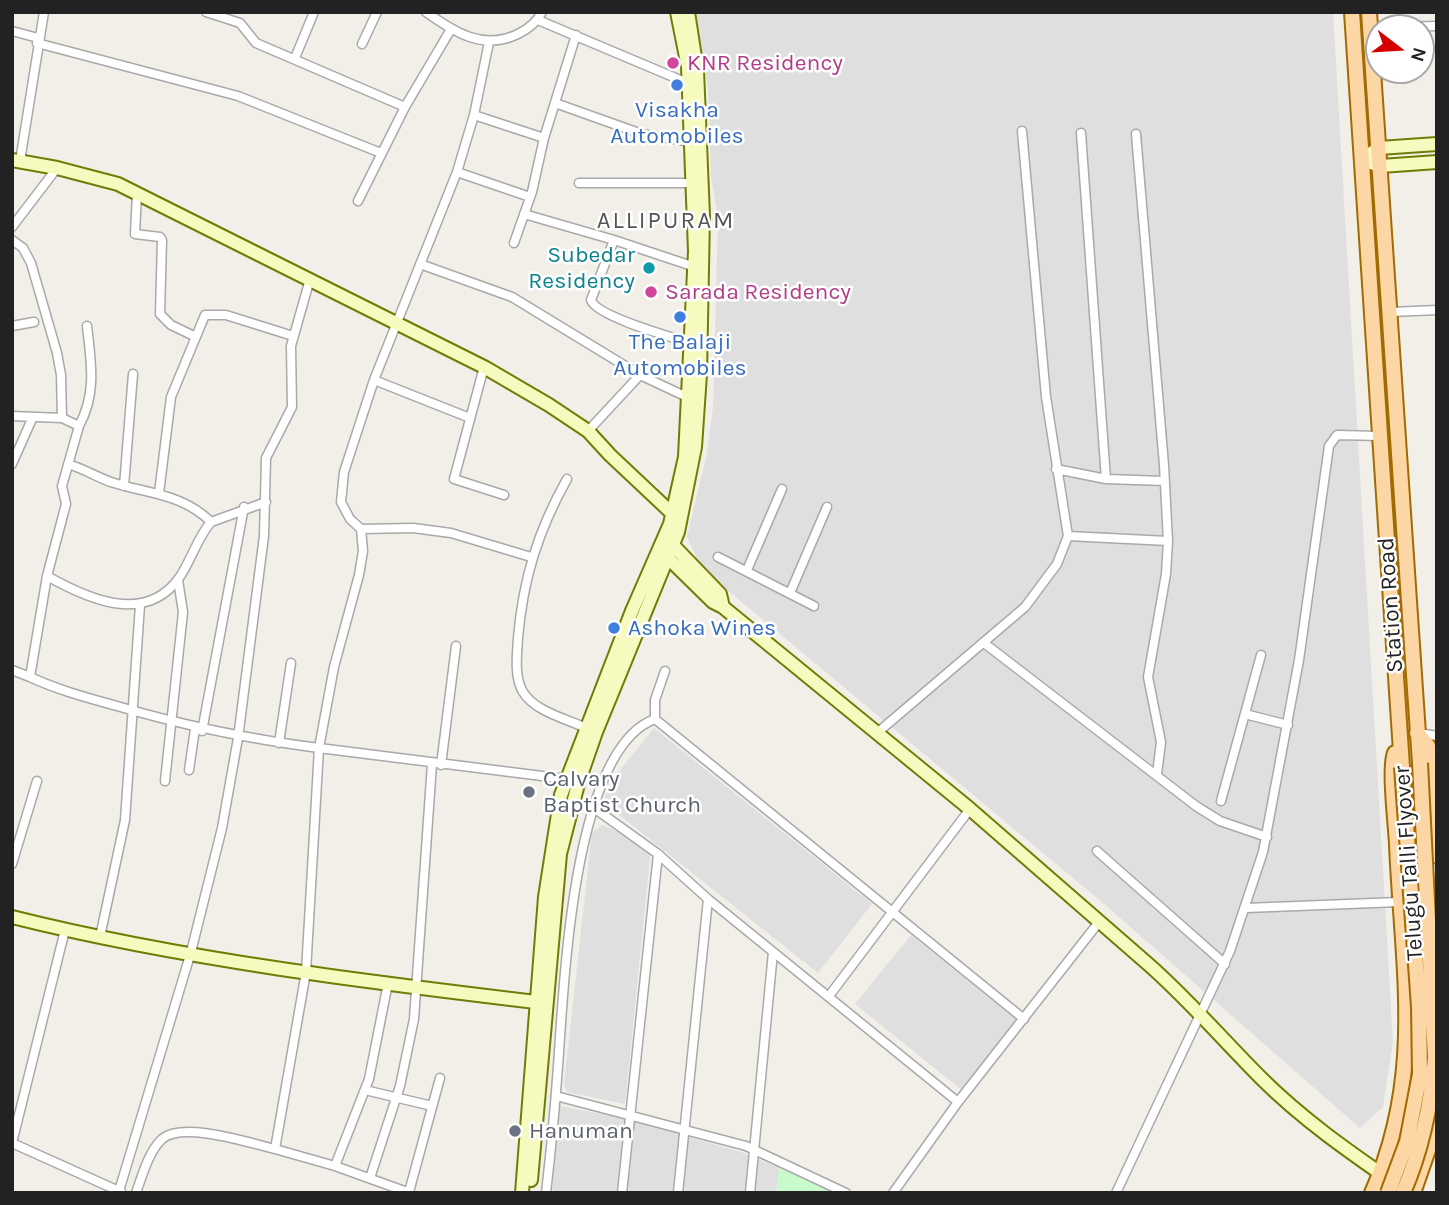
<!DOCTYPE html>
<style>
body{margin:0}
#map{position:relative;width:1449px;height:1205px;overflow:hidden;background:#f2efe9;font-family:Karla,sans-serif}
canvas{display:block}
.frame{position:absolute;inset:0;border:14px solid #222;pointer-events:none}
.north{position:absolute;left:1365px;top:14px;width:70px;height:70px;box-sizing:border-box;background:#fff;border:2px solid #a7a7a7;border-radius:50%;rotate:107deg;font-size:19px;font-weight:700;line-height:28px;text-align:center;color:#222}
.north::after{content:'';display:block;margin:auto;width:24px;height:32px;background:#d40000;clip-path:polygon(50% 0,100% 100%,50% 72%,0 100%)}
</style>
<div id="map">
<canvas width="1449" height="1205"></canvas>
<div class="frame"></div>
<div class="north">N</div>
</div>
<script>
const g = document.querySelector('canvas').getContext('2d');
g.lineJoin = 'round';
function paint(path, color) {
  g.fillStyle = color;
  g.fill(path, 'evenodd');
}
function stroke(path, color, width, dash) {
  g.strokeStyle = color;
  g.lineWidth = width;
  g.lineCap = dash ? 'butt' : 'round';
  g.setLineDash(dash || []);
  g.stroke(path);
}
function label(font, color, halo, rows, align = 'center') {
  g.font = font + ' Karla,sans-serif';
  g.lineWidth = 5;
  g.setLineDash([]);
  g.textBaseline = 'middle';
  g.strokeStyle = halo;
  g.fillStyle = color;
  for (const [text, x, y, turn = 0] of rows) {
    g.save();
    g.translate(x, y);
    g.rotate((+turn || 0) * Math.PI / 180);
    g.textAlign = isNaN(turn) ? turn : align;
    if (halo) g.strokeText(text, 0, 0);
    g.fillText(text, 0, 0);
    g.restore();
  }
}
paint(new Path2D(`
 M696,12H1333L1393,1042L1383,1107L1360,1128L1103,903L702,569L687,537L707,453L713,407L718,219L711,176L708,87Z
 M654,728L872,904L818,973L603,802L612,780Z
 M603,825L651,848L625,1104L567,1092L564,1084L592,832Z
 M911,935L1019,1022L963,1091L855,1004Z
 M560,1106L624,1118L744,1153L779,1168L776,1193H552Z`), '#e0dfdf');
paint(new Path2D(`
 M779,1168L830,1190L828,1193H776Z`), '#c8facc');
const street = new Path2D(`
 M206,12L240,23L256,43L405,107
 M426,12C454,32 483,51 518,34C528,29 537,22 542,12
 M538,20L690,84
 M1398,27L1437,26
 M12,31L38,38
 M489,42L474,115L457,172L374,380L344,472L341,502L350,519L361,529L363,551L359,575L334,667L319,748L566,779
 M37,43L238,96L381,153
 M362,44L377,12
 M295,58L314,12
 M555,103L642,134L691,142
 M474,115L544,138
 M1081,133L1106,479
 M1136,134L1164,465L1168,541L1166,574L1148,677L1161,742L1157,774
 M20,161L44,12
 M457,172L530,197
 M579,183H693
 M137,193L135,234L160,237L162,240L160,314L171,325L194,336
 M358,201L405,107L451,29
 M524,214L614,240
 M12,227L57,168
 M12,240L23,248L31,263L57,353L61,375L62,418
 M514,243L532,192L544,138L576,35
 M420,264L512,297L640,375
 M1391,312L1437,310
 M12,326L34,322
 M694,344C675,338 597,317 591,300L614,240L695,267
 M484,367L454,479L504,495
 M374,380L470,418
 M12,416L62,418L79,426L62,486L66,504L47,576L30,677C58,690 88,698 117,706C185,726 249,739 319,748L306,972L275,1149L335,1166L410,1193
 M79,426C97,393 91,362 87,326
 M588,431L640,375L689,398
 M12,464L32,419
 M68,464C85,469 100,479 114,483C149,494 183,494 211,522
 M1056,469L1106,479L1165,481
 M567,479C538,531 523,579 518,638C517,655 514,677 523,692C535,712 568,719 588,729
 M124,486L133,374
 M159,493L171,397L205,315H226L293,336
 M361,529L413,528L451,533L531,557
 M1068,536L1168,541
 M718,557L814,606
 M747,570L782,489
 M47,576C88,599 145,625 179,578C191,561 197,538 211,522L266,502
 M790,593L827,507
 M984,643L1196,806L1220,821L1267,837
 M12,670L30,677
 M665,671L655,700V719L1024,1019
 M1245,714L1288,725
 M202,731L244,507
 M877,733L1025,607L1057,564L1068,536L1046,397L1022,131
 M1419,733L1437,736
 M279,743L291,663
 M441,765L456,646
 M189,770L195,729
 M165,781L183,612L178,580
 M1221,801L1261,655
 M594,808L658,854L708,899
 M1097,851L1225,964
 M12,864L37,781
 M1246,908L1399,902
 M100,937L125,820L140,605
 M829,996L970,809
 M365,1090L432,1106
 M556,1096L746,1146L846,1193
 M12,1143L65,930
 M12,1143L121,1192
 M335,1166L369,1079L388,983
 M370,1178L400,1086L414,1019L432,764
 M119,1191L191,952L222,828L238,738L264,536L266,458L292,407L291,346L310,279
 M409,1192L440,1078
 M136,1193C142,1176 149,1151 162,1139C183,1121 250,1143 275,1149
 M546,1193C551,1150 555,1108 558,1066C564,988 572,749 655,719
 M622,1193L658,854
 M678,1193L708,899L958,1102
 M750,1193L773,952
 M893,1193L958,1102L1099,922
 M1116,1193L1230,951L1263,852L1299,660L1329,446L1337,435L1380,436`);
const secondary = new Path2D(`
 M1361,159L1379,148L1437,144
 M12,160L57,168L118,184L484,367L549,405L588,431L610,455L678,519
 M1371,163L1381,166L1437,162
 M669,541L720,594L723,607
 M664,554L713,602L723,607L970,809L1148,964C1188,999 1223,1040 1261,1078C1303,1120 1351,1153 1400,1187
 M12,917C184,960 368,982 544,1003
 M531,1180L560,854L578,784L596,732L678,532L695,447L700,374L703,216L697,70L688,12
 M522,1193L545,897L561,795L632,611L670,524L685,457L695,251L688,67L677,12`);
const primary = new Path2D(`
 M1352,12L1402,767
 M1369,12L1420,763
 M1417,733L1428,746L1437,856
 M1372,1193C1425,1074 1402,967 1397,844C1396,823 1389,769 1395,753
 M1413,1193L1437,1124`);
stroke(street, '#a9a9a9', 11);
stroke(secondary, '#707d05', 16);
stroke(primary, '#a06b00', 18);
stroke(street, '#fff', 8);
stroke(secondary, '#f7fabf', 12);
stroke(primary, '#fcd6a4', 14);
const primaryBridge = new Path2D(`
 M1388,1193L1407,1142L1420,1074L1419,1007L1402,767
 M1403,1193C1422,1149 1431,1105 1435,1058L1420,763`);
stroke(primaryBridge, '#a06b00', 18, []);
stroke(primaryBridge, '#fcd6a4', 14);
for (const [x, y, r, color] of [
 [673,63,7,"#d1479c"],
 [677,85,7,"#3f7fe0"],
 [649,268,7,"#0f9aa8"],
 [651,292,7,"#d1479c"],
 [680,317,7,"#3f7fe0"],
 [614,628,7,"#3f7fe0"],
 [529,792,7,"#6b7280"],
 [515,1131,7,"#6b7280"]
]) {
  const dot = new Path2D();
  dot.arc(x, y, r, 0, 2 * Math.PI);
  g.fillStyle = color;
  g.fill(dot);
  stroke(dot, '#fff', 2.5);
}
label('23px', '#b23c85', '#fff', [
 ["KNR Residency",687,63],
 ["Sarada Residency",665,292]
], 'left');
label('23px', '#366cbe', '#fff', [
 ["Visakha",677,110],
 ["Automobiles",677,136],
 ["The Balaji",680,342],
 ["Automobiles",680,368],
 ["Ashoka Wines",628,628,"left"]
]);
label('23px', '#0d838f', '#fff', [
 ["Subedar",635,255],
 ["Residency",635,281]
], 'right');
label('23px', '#222', '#fff', [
 ["Station Road",1391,605,-94],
 ["Telugu Talli Flyover",1409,863,-94]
]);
label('23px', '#5b616d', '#fff', [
 ["Calvary",543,779],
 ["Baptist Church",543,805],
 ["Hanuman",529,1131]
], 'left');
g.letterSpacing = '2px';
label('24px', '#555', '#fff', [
 ["ALLIPURAM",666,221]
]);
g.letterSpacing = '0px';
</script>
